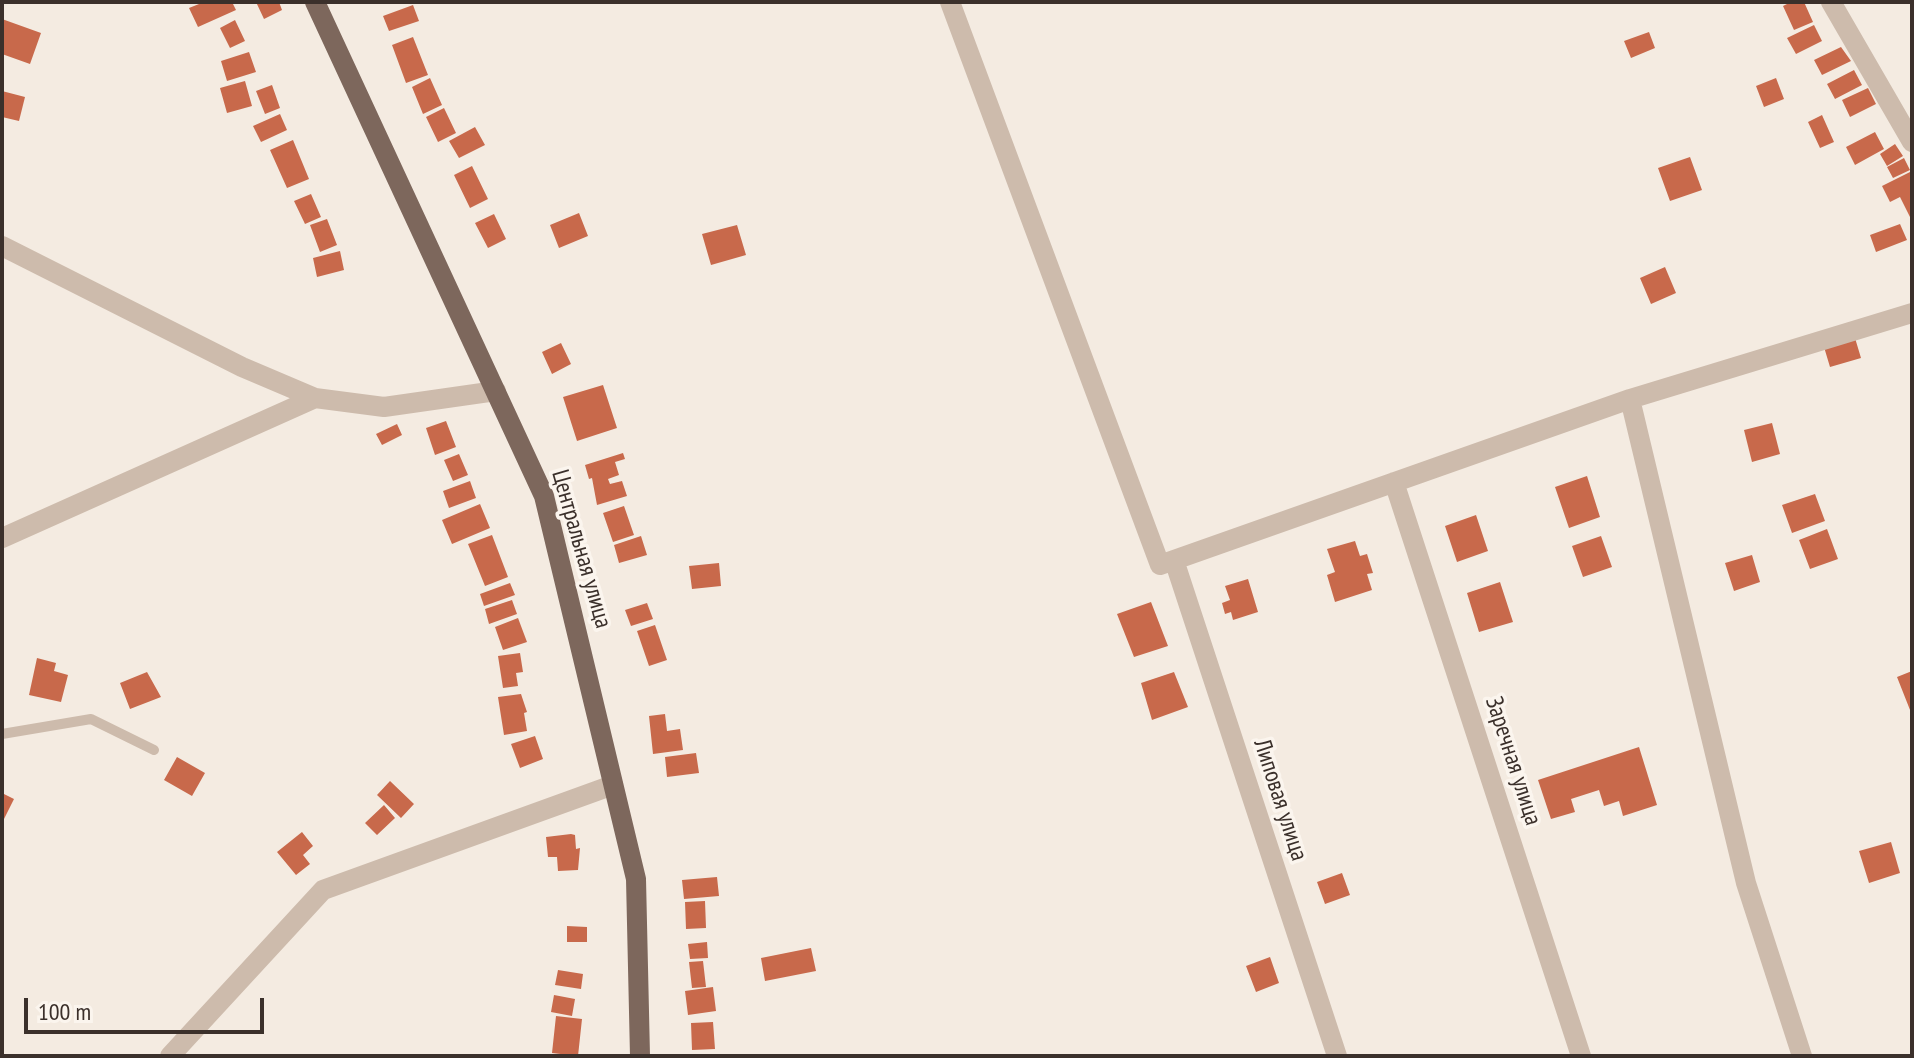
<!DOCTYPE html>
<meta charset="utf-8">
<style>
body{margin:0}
#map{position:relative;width:1914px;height:1058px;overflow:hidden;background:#f4ebe1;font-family:"PT Sans Narrow",sans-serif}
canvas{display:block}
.frame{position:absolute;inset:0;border:4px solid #3b302b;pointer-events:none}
.scale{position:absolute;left:24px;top:998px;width:240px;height:36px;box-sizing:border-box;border:4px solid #3b302b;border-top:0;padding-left:10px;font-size:24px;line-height:28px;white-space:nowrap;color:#3b302b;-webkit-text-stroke:6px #fbf5ee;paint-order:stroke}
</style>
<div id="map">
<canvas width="1914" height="1058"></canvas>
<div class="frame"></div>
<div class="scale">100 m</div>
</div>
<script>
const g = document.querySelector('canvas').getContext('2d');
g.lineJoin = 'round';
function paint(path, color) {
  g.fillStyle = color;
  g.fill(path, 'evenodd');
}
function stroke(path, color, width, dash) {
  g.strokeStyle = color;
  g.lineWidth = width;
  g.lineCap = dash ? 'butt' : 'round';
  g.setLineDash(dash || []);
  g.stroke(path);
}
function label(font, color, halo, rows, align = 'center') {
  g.font = font + ' "PT Sans Narrow",sans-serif';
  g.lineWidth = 7;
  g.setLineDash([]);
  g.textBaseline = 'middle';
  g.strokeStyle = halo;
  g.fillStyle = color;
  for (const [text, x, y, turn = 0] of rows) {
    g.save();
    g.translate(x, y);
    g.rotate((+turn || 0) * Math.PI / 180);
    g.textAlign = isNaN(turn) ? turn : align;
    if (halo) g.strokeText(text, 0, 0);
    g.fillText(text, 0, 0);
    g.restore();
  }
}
paint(new Path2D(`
 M204,2H232L236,10L198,27L189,8Z
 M256,2H279L282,10L264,19Z
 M1791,2H1804L1813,22L1794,30L1783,6Z
 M413,5L419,21L389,31L383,16Z
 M2,19L41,33L30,64L2,54Z
 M235,20L245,41L230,48L220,28Z
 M1814,25L1822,41L1796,54L1787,38Z
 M1649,32L1655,48L1631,58L1624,41Z
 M413,37L428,75L406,83L392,45Z
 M1841,47L1851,61L1822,75L1814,60Z
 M249,52L256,72L227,81L221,61Z
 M1854,70L1862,85L1835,99L1827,84Z
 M430,78L442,105L423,114L412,87Z
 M1776,78L1784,99L1764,107L1756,86Z
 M245,81L252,106L227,113L220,88Z
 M272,85L280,108L265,114L256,91Z
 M1868,88L1876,104L1850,117L1842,100Z
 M2,91L25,97L19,121L2,117Z
 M444,108L456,133L438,142L426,117Z
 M280,114L287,130L261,142L253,126Z
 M1822,115L1834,142L1820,148L1808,122Z
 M475,127L485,145L459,158L449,141Z
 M1875,132L1884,149L1855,165L1846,147Z
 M293,140L309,179L287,188L270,150Z
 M1895,144L1903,156L1887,166L1880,154Z
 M1690,157L1702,190L1670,201L1658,168Z
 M1904,158L1910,170L1893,178L1887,167Z
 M472,166L488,199L470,208L454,175Z
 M1910,172L1912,177V221L1900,197L1890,202L1882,186Z
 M311,194L321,217L305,224L294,201Z
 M579,213L588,236L559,248L550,225Z
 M494,214L506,239L488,248L475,223Z
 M327,219L337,245L320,252L310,225Z
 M1900,224L1907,240L1876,252L1870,235Z
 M737,225L746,255L711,265L702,234Z
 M340,251L344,270L317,277L313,258Z
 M1665,267L1676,293L1651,304L1640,278Z
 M1855,338L1861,358L1830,367L1824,347Z
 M561,343L571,364L552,374L542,352Z
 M603,385L617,428L577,441L563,397Z
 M446,421L456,447L435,455L426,428Z
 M1772,423L1780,454L1752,462L1744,430Z
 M397,424L402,435L382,445L376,434Z
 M623,453L625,459L615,462L619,475L608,479L610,484L622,481L627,496L597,505L592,478L589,479L585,465Z
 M459,454L468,475L453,481L444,460Z
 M1587,476L1600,517L1569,528L1555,487Z
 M470,481L476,498L449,508L443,491Z
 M1815,494L1825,521L1792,533L1782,505Z
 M480,504L490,528L452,544L442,520Z
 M624,506L634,535L613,542L603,513Z
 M1476,515L1488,551L1457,562L1445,526Z
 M1827,529L1838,559L1810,569L1799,540Z
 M492,535L508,577L485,586L468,544Z
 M641,536L647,555L619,563L614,545Z
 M1601,536L1612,567L1583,577L1572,546Z
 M1355,541L1360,556L1367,554L1373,573L1367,574L1372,590L1335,602L1327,575L1335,572L1327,549Z
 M1752,555L1760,582L1734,591L1725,563Z
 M719,563L721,586L692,589L689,566Z
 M1248,579L1258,612L1233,620L1231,612L1225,614L1222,603L1230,600L1225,586Z
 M1500,582L1513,622L1479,632L1467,593Z
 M510,583L515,595L484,606L480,594Z
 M512,600L517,614L489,624L485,609Z
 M1151,602L1168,646L1134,657L1117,614Z
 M647,603L653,619L631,626L625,610Z
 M518,618L527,642L503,650L495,627Z
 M655,625L667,660L649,666L637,631Z
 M520,653L523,672L516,673L518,686L503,688L498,656Z
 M37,658L56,663L54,671L68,675L61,702L29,695Z
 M1912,671V715L1897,677Z
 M147,672L161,697L130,709L120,683Z
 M1174,672L1188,707L1152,720L1141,683Z
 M521,694L527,712L524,713L527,731L504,735L498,697Z
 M665,714L667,731L680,729L683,750L653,754L649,716Z
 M535,736L543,759L520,768L511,744Z
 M1639,747L1657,805L1623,816L1619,801L1604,806L1599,790L1571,799L1575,812L1551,819L1538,780Z
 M696,753L699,773L667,777L665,757Z
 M177,757L205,773L192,796L164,780Z
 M390,781L414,804L401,818L377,795Z
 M2,793L14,799L4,819L2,818Z
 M384,805L395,818L377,835L365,823Z
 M302,832L313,846L303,855L310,864L296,875L277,852Z
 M571,834L575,835L576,849L580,848L578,870L558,871L557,857H548L546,837Z
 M1891,842L1900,873L1869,883L1859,851Z
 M1342,873L1350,895L1325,904L1317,882Z
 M717,877L719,896L684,899L682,880Z
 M705,901L706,928L686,929L685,902Z
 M567,926L587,927V942H567Z
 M707,942L708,958L690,959L688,944Z
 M811,948L816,971L765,981L761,958Z
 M1270,957L1279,983L1256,992L1246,966Z
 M703,961L706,987L692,988L689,962Z
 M558,970L583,974L581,989L555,985Z
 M713,987L716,1011L688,1015L685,991Z
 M554,995L575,999L572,1016L551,1012Z
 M556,1016L582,1019L578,1056L552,1053Z
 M713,1022L715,1049L692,1050L691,1023Z`), '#c8694b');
stroke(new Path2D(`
 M2,734L91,719L154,750`), '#cdbbac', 10);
stroke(new Path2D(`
 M950,2L1160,565L1630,399L1912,313
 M1831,2L1912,142
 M2,246L242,367L315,398L384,407L496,391
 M1630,399L1746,883L1802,1056
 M1394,482L1581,1056
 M2,538L315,398
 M1174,560L1337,1056
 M170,1056L323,890L613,785`), '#cdbbac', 20);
stroke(new Path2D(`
 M315,2L544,496L636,879L640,1056`), '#7d675c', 20);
label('24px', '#3b302b', '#fbf5ee', [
 ["Центральная улица",581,549,74],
 ["Заречная улица",1513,761,72],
 ["Липовая улица",1280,800,72]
]);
</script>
